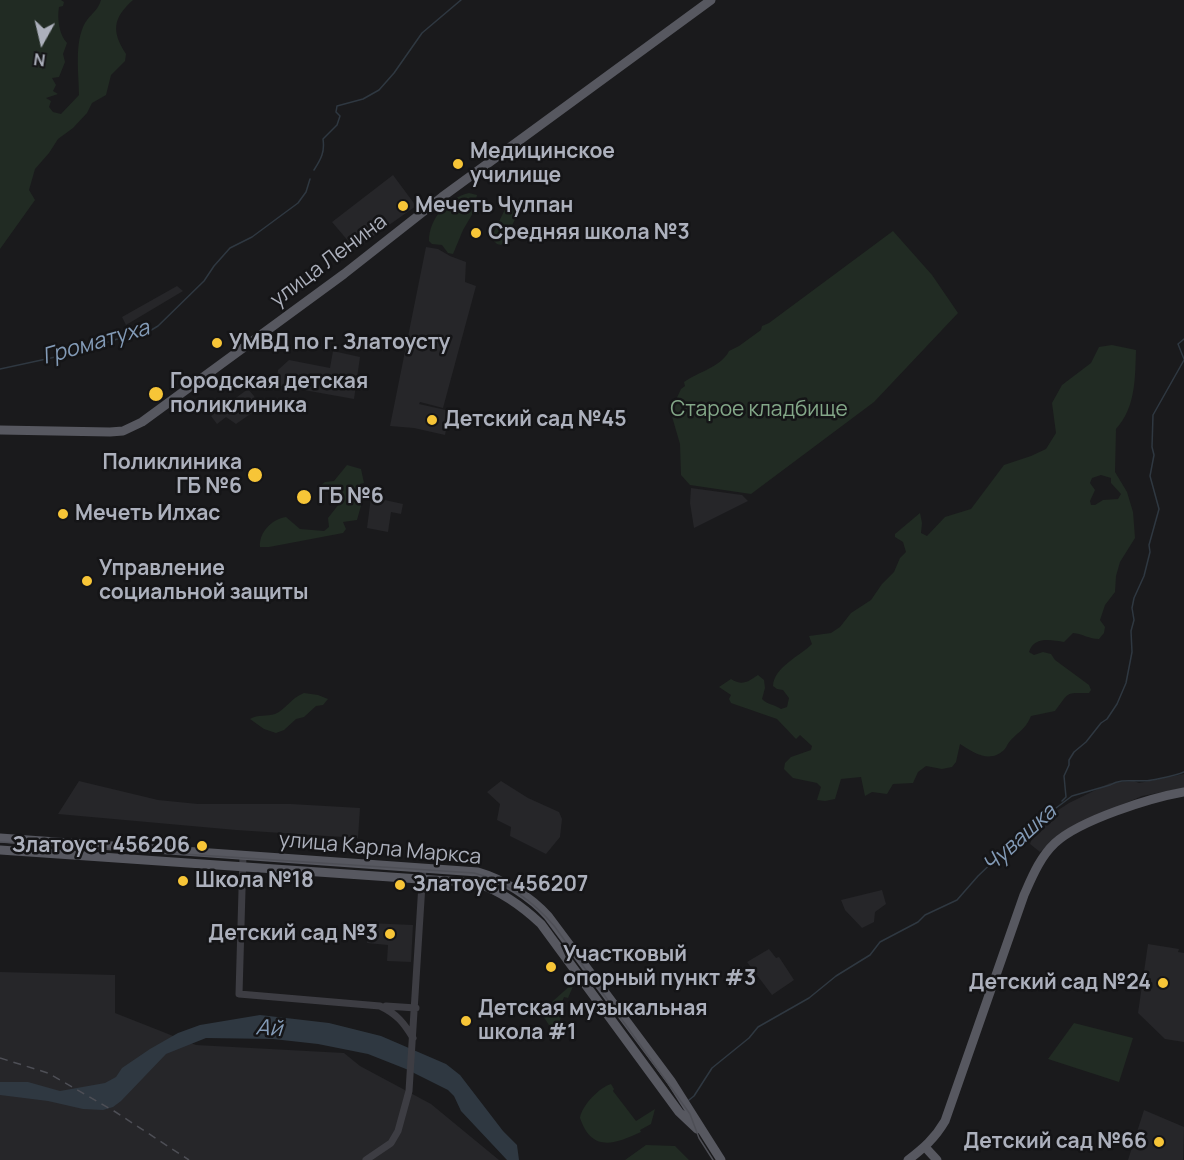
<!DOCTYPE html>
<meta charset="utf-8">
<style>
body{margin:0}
#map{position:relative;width:1184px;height:1160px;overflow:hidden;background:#1a1a1c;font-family:Manrope,sans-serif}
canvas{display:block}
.north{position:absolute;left:12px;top:12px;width:60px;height:60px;-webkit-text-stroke:4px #151517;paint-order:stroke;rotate:188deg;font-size:16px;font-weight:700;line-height:24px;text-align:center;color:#acb0bc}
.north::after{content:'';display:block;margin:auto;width:21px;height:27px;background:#acb0bc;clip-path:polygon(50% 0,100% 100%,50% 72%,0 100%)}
</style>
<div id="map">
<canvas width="1184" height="1160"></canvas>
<div class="north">N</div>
</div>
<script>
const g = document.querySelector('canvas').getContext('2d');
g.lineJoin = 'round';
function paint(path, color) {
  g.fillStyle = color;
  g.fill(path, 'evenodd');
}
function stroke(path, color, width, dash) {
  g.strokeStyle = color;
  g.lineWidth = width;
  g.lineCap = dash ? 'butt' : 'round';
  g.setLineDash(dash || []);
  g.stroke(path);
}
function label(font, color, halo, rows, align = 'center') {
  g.font = font + ' Manrope,sans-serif';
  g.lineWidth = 5;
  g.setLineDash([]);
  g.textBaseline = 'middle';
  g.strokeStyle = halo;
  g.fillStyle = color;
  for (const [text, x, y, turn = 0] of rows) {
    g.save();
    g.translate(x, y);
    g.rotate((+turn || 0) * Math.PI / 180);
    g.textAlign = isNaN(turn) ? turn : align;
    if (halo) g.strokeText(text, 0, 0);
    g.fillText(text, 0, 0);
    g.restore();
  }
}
paint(new Path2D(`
 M393,175L416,206L355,249L332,222Z
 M426,247L438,249L450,256L466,262L465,282L476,286L443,408L420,402L419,404L450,411L445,435L414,428L390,426Z
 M177,286L183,291L126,325L122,317Z
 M333,351L360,357L354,399L276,385L278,370L289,360L330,368Z
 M248,389L254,396L259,408L236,424L226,417L217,424L211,416Z
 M691,488L742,495L748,501L694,528L690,503Z
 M371,497L403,504L401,514L391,512L388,532L367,528Z
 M1184,774V788L1142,796L1069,828L1040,852L1030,844L1037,824L1069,803L1110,783L1134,781L1139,783Z
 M79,781L158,800L198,804H291L360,808L358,838L236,830L58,814Z
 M501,781L528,798L559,812L562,819L560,837L546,854L510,836L511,827L497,820L500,804L487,792Z
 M882,890L886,904L875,912L874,922L862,928L845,910L841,900Z
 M368,923L413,925L411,962L387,961L388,945L367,943Z
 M1148,944L1179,949L1178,952L1184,953V1042L1165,1039L1138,1013Z
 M769,949L776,958L779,957L794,980L772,995L747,962Z
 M0,972L115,975V1013L196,1045L344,1053L360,1066L431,1104L499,1160H0Z
 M1144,1110L1184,1127L1183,1160H1128Z`), '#262629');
paint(new Path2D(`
 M0,0H61L64,2L63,6L59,7C57,18 59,35 67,43L63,54L65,62L59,77L52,78L56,85L53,91L58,94L46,98L51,101L49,107L53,112L61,114L79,95C79,73 74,43 85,23C90,14 98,11 101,0H133C113,18 111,31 126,54L125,61L111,75L106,95L92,103L87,113L73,128L58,139L49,153L35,169L29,190L35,200L0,249Z
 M469,193L477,195L473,213L463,230L453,254L448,253L442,245L432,244L429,241C429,218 448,198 469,193Z
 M513,201L519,203L520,209L504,242L501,245L497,244L492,239V236L508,203Z
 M893,231L932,275L958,313L874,402L751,494L690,485L681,475L680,444L671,413L674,404L681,389L685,386L684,382C698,372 721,367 729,351L739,346L761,330L762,326L769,323Z
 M1112,345L1136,350C1135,378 1136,407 1116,429L1115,472L1127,492L1133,512L1135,538L1120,562L1116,576L1115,592L1105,605L1100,620L1105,627L1104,633L1099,639C1089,639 1083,634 1073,633L1064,642C1051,640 1034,636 1029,652L1034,655L1043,652L1051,654L1055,660L1089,685L1091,690L1089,693C1065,693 1070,691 1055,711L1031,716C1025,730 1019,731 1010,741C1007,744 1007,747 1004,750C989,764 973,752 960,744L956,762L952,767L942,769L926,766L918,772L913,783L893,784L887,794L872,792L865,796L861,777L841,779L835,799L825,801L817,800L821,787L817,783L793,778L784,769L785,763L791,757L811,750L812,746L800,735L796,739L777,719L731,703L729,699L731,695L719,687L731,679C742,686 748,682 758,675L764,680L765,688L762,699C768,705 774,704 781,709L787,707L789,698L783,690L777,689L773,686C774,667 800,656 812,644L809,636L831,633L840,627L851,613L871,600L882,584L894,572L900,558L906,552L903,542L895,537V534L920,513L922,523L921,533L927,536L945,517L971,509L1004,465L1031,456L1046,449L1056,433L1052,403L1062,385L1091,363L1099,347ZM1101,475L1111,478V483L1121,494L1118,499L1103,500L1095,505H1091L1090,501L1095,490L1090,483L1092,478Z
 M347,465L361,469L364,483L360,484L362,502L357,520L343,522L346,529L343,533L269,547H260C259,532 272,519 286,517L300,529L324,531L329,527L328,518L339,504L338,494L334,491L322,489L320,486L325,482L334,481Z
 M304,693L318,695L328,699L323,705L316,706L304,717L296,719L284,730L276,733L264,729L250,719C258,714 267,717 275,714C285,710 291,698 304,693Z
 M572,984H574L568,998L564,997L560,1007L564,1009L555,1034L543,1016L553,1001Z
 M1074,1023L1133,1038L1119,1082L1048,1059Z
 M611,1084L614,1089L613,1091L636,1121L655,1109L651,1124L640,1130L641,1132C615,1144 592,1153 580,1118C582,1105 600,1087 611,1084Z
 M646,1145L675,1146L689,1160H625Z`), '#212b23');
paint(new Path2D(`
 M260,1015L329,1023L381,1036L446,1064L460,1075L503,1131L517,1145L519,1160H507L461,1111L454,1096L448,1090L406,1069L368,1054L318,1044L273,1039L206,1038L166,1054L121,1101L113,1107L103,1110L83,1109L48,1101L0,1095V1082H28L60,1091L105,1083L116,1077L122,1068L150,1049L178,1033L200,1025Z`), '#2f3841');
stroke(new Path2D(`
 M314,170C321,159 325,152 323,139L337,125L340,116L336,112L337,106L363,99L379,90L394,73L422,33L461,0
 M1184,339L1178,344L1184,359
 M0,369L74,353L136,333L148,332L158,326L204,281L214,266L230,248L252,237L298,203L306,192L310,179
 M1062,801L1066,797L1064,776L1069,765V760L1074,752L1086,742L1101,723L1107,719L1117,704L1126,683L1132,652L1131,631L1134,620L1132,608L1134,598L1144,576L1150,552L1149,545L1159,509L1150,476L1154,455L1152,447L1153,415L1184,360
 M689,1100L694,1096L712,1068L749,1038L758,1027L809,998L836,976L870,955L880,942L918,922L925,915L957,900L978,876L1001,854L1009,849L1016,838L1030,832L1036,820L1044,817L1072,796L1110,785C1122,777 1138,783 1152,780C1161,778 1176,776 1184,772`), '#2f3841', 1.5);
stroke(new Path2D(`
 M243,856L239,994L380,1006C397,1014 404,1023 413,1038
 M386,1006L416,1008
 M366,1160L391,1143L398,1131L409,1091L423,868`), '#3d3d43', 7);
stroke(new Path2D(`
 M0,430L110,432L123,431L142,422L344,274L442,197L711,0
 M0,838L478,872C503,879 531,897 548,916L671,1081L721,1160
 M0,850L477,883C500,891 523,907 541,924L679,1112L697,1129
 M925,1147L937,1160
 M908,1160C924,1148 935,1138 945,1121L1024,895C1032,877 1040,857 1055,843C1080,820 1150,798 1184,792`), '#575860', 9);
stroke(new Path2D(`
 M0,842L474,873C505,880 535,903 555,927L690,1114L699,1138L713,1160`), '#4e4f56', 1.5);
stroke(new Path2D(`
 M0,1058L48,1073L114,1111L189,1160`), '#4e4f56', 1.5, [8, 6]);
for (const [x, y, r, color] of [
 [458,164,6,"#f7c537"],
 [403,206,6,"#f7c537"],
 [476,233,6,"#f7c537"],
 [217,343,6,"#f7c537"],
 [156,394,8,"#f7c537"],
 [432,420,6,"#f7c537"],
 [255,475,8,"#f7c537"],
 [304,497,8,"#f7c537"],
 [63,514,6,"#f7c537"],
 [87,581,6,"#f7c537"],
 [202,846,6,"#f7c537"],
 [183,881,6,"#f7c537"],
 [400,885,6,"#f7c537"],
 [390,934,6,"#f7c537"],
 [551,967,6,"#f7c537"],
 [1163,983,6,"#f7c537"],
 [466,1021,6,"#f7c537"],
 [1159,1142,6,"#f7c537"]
]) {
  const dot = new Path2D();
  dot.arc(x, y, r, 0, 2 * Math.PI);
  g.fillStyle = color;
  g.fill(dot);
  stroke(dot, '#151517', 2);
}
label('bold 21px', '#acb0bc', '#151517', [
 ["Медицинское",470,152],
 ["училище",470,176],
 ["Мечеть Чулпан",415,206],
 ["Средняя школа №3",488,233],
 ["УМВД по г. Златоусту",229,343],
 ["Городская детская",170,382],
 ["поликлиника",170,406],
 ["Детский сад №45",444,420],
 ["Поликлиника",242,463,"right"],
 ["ГБ №6",242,487,"right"],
 ["ГБ №6",318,497],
 ["Мечеть Илхас",75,514],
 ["Управление",99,569],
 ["социальной защиты",99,593],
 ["Златоуст 456206",190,846,"right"],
 ["Школа №18",195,881],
 ["Златоуст 456207",412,885],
 ["Детский сад №3",378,934,"right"],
 ["Участковый",563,955],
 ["опорный пункт #3",563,979],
 ["Детский сад №24",1151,983,"right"],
 ["Детская музыкальная",478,1009],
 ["школа #1",478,1033],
 ["Детский сад №66",1147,1142,"right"]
], 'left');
label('21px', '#acb0bc', '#151517', [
 ["улица Ленина",329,261,-37],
 ["улица Карла Маркса",380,849,5]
]);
label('21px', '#83a788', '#151517', [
 ["Старое кладбище",759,410]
]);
label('italic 22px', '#839bb7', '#151517', [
 ["Громатуха",96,343,-16],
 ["Чувашка",1020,839,-42],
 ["Ай",269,1029,4]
]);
</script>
